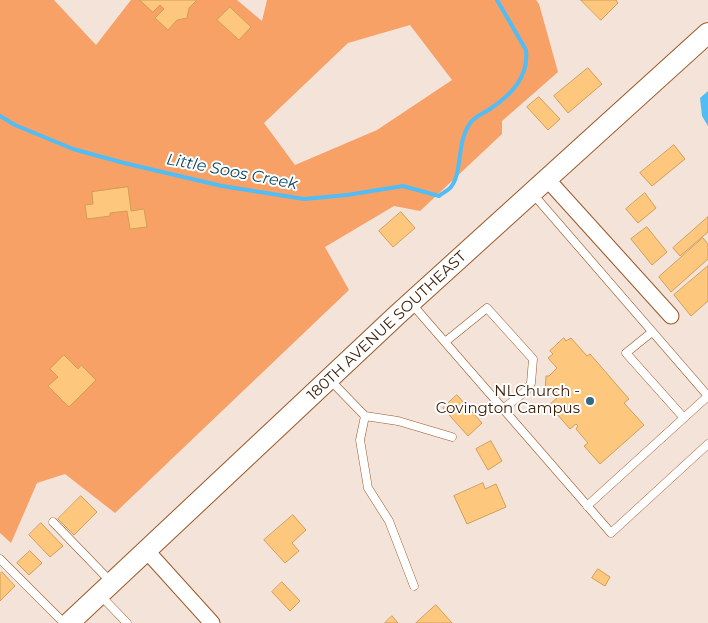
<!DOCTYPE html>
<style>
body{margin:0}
canvas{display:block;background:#f3e3d9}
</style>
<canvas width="708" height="623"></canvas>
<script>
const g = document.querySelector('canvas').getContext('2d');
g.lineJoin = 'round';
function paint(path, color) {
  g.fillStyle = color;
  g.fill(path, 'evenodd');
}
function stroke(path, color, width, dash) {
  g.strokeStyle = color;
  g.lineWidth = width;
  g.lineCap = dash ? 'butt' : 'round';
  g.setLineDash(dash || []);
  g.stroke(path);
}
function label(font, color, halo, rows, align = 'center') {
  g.font = font + ' Montserrat,sans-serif';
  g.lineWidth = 4;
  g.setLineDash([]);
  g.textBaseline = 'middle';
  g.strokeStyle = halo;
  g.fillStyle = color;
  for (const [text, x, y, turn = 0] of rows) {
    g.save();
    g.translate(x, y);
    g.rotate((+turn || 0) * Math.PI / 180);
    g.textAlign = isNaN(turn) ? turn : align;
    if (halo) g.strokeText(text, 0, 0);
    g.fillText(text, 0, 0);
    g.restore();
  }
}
paint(new Path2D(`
 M0,0H54L96,45L131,0H237L262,21L267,0H536L539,4L558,72L502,121V134L420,211L394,206L325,247L349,290L115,513L65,474L37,483L11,543L0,533ZM410,25L452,80L377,130L295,165L264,123L348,43Z`), '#f7a167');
paint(new Path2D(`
 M708,91V126L702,116L700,98Z`), '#51bdf4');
stroke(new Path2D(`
 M0,116L15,125L73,149L124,163L222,186L304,199L347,195L403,186L439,196C442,193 448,191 451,187C463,172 456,141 471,122C476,116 484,113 490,109C511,95 529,77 526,50L497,0`), '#51bdf4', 4);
const building = new Path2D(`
 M140,0H197L189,8L187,18L177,20L168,30L155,18L164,9L160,5L153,12Z
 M581,0H616L618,3L601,20Z
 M230,7L251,27L239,40L217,20Z
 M588,68L602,84L568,113L554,96Z
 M539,97L560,119L548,130L527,107Z
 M674,145L685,159L652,186L640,173Z
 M128,187L131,211L144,209L147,227L130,229L127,211L110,213V216L87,219L85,205L93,204L92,192Z
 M645,193L656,208L638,223L626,209Z
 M401,212L415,228L393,247L379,231Z
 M708,217V232L680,256L673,248Z
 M647,227L667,252L652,265L631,239Z
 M703,238L708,244V259L671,292L659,277Z
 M708,266V301L691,316L674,295Z
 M564,338L566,341L571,338L587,356L590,354L629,399L624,403L644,425L600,464L584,446L588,443L576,429L578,426L576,424L570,429L549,405L558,397L557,395L545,394L546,376H549L557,368L548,358L553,354L550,351Z
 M64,355L78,369L81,365L96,380L69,407L48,386L58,377L50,369Z
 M457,395L482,423L468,436L443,408Z
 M491,441L502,461L488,470L476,449Z
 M483,483L485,489L496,484L506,507L467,524L454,496Z
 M81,496L97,512L74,535L58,519Z
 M293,515L306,530L292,543L299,551L285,563L264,540Z
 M41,523L63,546L50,557L29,535Z
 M30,551L42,563L29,575L17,563Z
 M598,569L610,577L605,586L592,578Z
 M2,572L15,586L0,601V574Z
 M282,582L300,601L290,611L272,592Z
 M436,605L452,623H416Z
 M392,616L398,623H385Z`);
paint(building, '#fdc77e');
stroke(building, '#d29e55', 1);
const lane = new Path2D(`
 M533,194L708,396L587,506
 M411,303L611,533L708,444
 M652,332L626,353L684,418
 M445,342L487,308L533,359L531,383L527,390L503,409
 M330,380L365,416L360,440L368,488L389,521L414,586
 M365,416L398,421L452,437
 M53,522L111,582
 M0,559L64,623
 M100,595L127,623`);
const street = new Path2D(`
 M547,179L671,316
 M146,550L212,623`);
const secondary = new Path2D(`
 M69,623L397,315L708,33`);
stroke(lane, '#9c5826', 9);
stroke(street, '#9c5826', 17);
stroke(secondary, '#9c5826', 22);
stroke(lane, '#fff', 8);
stroke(street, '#fff', 15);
stroke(secondary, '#fff', 20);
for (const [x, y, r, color] of [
 [590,401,5,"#336884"]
]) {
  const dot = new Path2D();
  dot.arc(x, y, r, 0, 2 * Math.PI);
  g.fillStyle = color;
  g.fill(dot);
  stroke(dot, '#fff', 2);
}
label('15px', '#3d200b', '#fff', [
 ["180TH AVENUE SOUTHEAST",387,326,-43]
]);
label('15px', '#3d200b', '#fff', [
 ["NLChurch -",580,392],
 ["Covington Campus",580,409]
], 'right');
label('italic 16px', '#074763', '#fff', [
 ["Little Soos Creek",232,172,11]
]);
</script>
